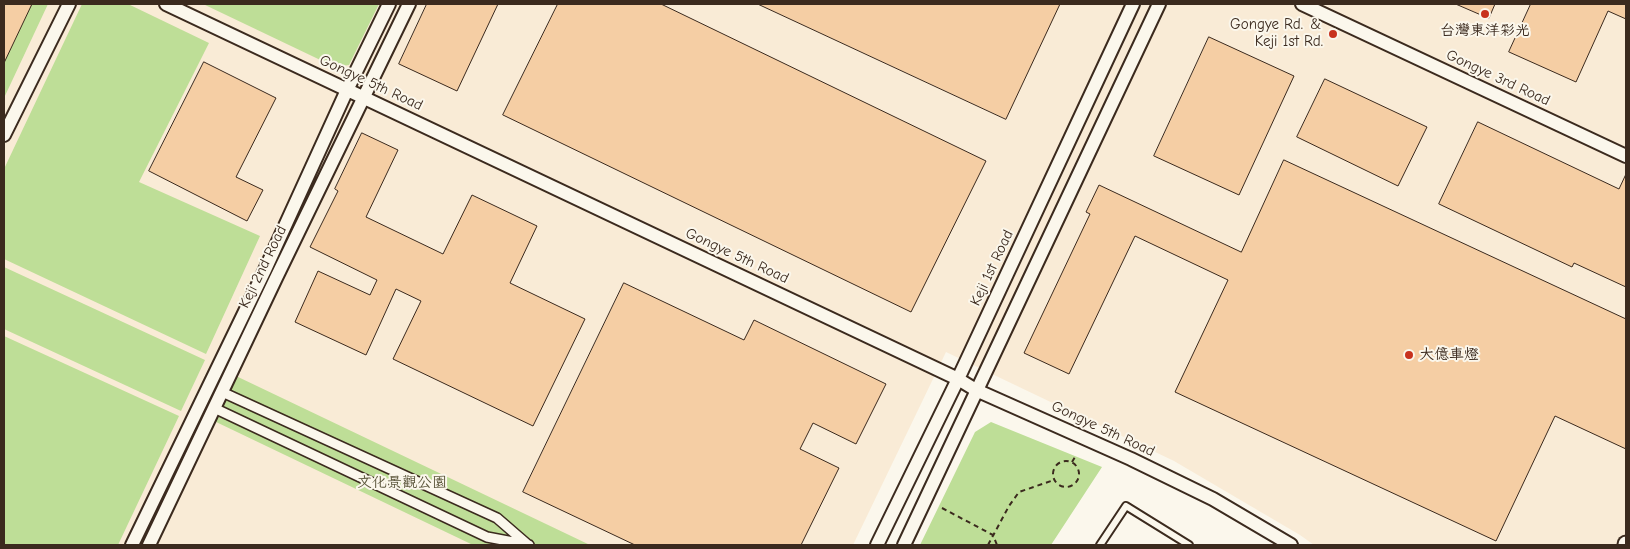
<!DOCTYPE html>
<meta charset="utf-8">
<style>
body{margin:0}
#map{position:relative;width:1630px;height:549px;overflow:hidden;background:#fbf7ec;font-family:"Comic Neue",sans-serif}
canvas{display:block}
.frame{position:absolute;inset:0;border:5px solid #3b2a1e;pointer-events:none}
</style>
<div id="map">
<canvas width="1630" height="549"></canvas>
<div class="frame"></div>
</div>
<script>
const g = document.querySelector('canvas').getContext('2d');
g.lineJoin = 'round';
function paint(path, color) {
  g.fillStyle = color;
  g.fill(path, 'evenodd');
}
function stroke(path, color, width, dash) {
  g.strokeStyle = color;
  g.lineWidth = width;
  g.lineCap = dash ? 'butt' : 'round';
  g.setLineDash(dash || []);
  g.stroke(path);
}
function label(font, color, halo, rows, align = 'center') {
  g.font = font + ' "Comic Neue","LXGW WenKai TC",sans-serif';
  g.lineWidth = 4;
  g.setLineDash([]);
  g.textBaseline = 'middle';
  g.strokeStyle = halo;
  g.fillStyle = color;
  for (const [text, x, y, turn = 0] of rows) {
    g.save();
    g.translate(x, y);
    g.rotate((+turn || 0) * Math.PI / 180);
    g.textAlign = isNaN(turn) ? turn : align;
    if (halo) g.strokeText(text, 0, 0);
    g.fillText(text, 0, 0);
    g.restore();
  }
}
paint(new Path2D(`
 M4,4H1626V545H1314L1300,535L1174,461L946,352L853,545H4Z`), '#f9ebd6');
paint(new Path2D(`
 M4,4H48L4,98Z
 M82,4H128L209,43L139,182L260,236L206,354L4,259V169Z
 M203,4H379L349,65L335,67Z
 M4,267L205,360L181,411L4,329Z
 M4,336L179,416L118,545H4Z
 M236,376L590,545H473L214,421Z
 M991,422L1102,467L1051,545H920L975,432Z`), '#bede97');
const building = new Path2D(`
 M4,4H32L4,63Z
 M427,4H498L457,91L399,64Z
 M558,4H661L986,161L911,312L503,115Z
 M758,4H1060L1006,119Z
 M1456,4H1495L1489,18Z
 M1531,4H1626V19L1608,11L1576,82L1509,52Z
 M1209,37L1294,76L1239,195L1154,156Z
 M204,62L276,98L236,177L263,190L247,221L149,171Z
 M1325,79L1427,127L1398,186L1297,137Z
 M1478,122L1619,189L1626,174V287L1574,263L1572,267L1439,204Z
 M362,133L398,150L366,217L443,254L472,195L537,226L510,283L585,319L533,426L393,359L421,301L396,289L366,355L295,322L318,271L370,295L377,280L310,247L338,191L335,189Z
 M1284,160L1626,319V449L1555,416L1496,541L1175,392L1228,280L1135,236L1069,374L1024,353L1090,214L1086,212L1099,185L1241,252Z
 M624,283L744,340L754,320L886,384L856,444L813,423L800,449L839,468L801,545H635L523,492Z`);
paint(building, '#f5cea4');
stroke(building, '#3b2a1e', 1);
const service = new Path2D(`
 M1100,545L1126,506L1189,545`);
const pedestrian = new Path2D(`
 M222,392L497,518L527,544
 M214,408L487,537L529,545`);
const minor = new Path2D(`
 M166,4L958,379L976,390L1131,459L1213,499L1291,545
 M1302,4L1626,156
 M4,135L69,4
 M132,545L264,272L347,90L389,4
 M149,545L276,278L409,4
 M877,545L958,379L1133,4
 M904,545L1159,4`);
const tertiary = new Path2D(`
 M1626,545V544`);
stroke(service, '#3b2a1e', 10);
stroke(pedestrian, '#3b2a1e', 12);
stroke(minor, '#3b2a1e', 16);
stroke(tertiary, '#3b2a1e', 19);
stroke(new Path2D(`
 M1053 474a13 13 0 1 1 26 0a13 13 0 1 1-26 0Z
 M1072,462L1075,457
 M942,508L993,535L997,545
 M988,545L1009,506L1019,492L1054,480`), '#3b2a1e', 2, [5, 4]);
stroke(service, '#fbf7ec', 6);
stroke(pedestrian, '#fbf7ec', 9);
stroke(minor, '#fbf7ec', 12);
stroke(tertiary, '#fbf7ec', 15);
for (const [x, y, r, color] of [
 [1485,14,5,"#c8321e"],
 [1333,34,5,"#c8321e"],
 [1409,355,5,"#c8321e"]
]) {
  const dot = new Path2D();
  dot.arc(x, y, r, 0, 2 * Math.PI);
  g.fillStyle = color;
  g.fill(dot);
  stroke(dot, '#fbf7ec', 2);
}
label('15px', '#3b2a1e', '#fbf7ec', [
 ["Gongye Rd. ＆",1323,25],
 ["Keji 1st Rd.",1323,42],
 ["台灣東洋彩光",1485,31,"center"],
 ["大億車燈",1419,355,"left"]
], 'right');
label('15px', '#3b2a1e', '#fbf7ec', [
 ["Gongye 3rd Road",1498,78,25],
 ["Gongye 5th Road",371,83,25],
 ["Gongye 5th Road",737,256,25],
 ["Keji 2nd Road",263,267,-64],
 ["Keji 1st Road",992,268,-65],
 ["Gongye 5th Road",1103,429,25]
]);
label('15px', '#5c573c', '#fbf7ec', [
 ["文化景觀公園",402,483]
]);
</script>
